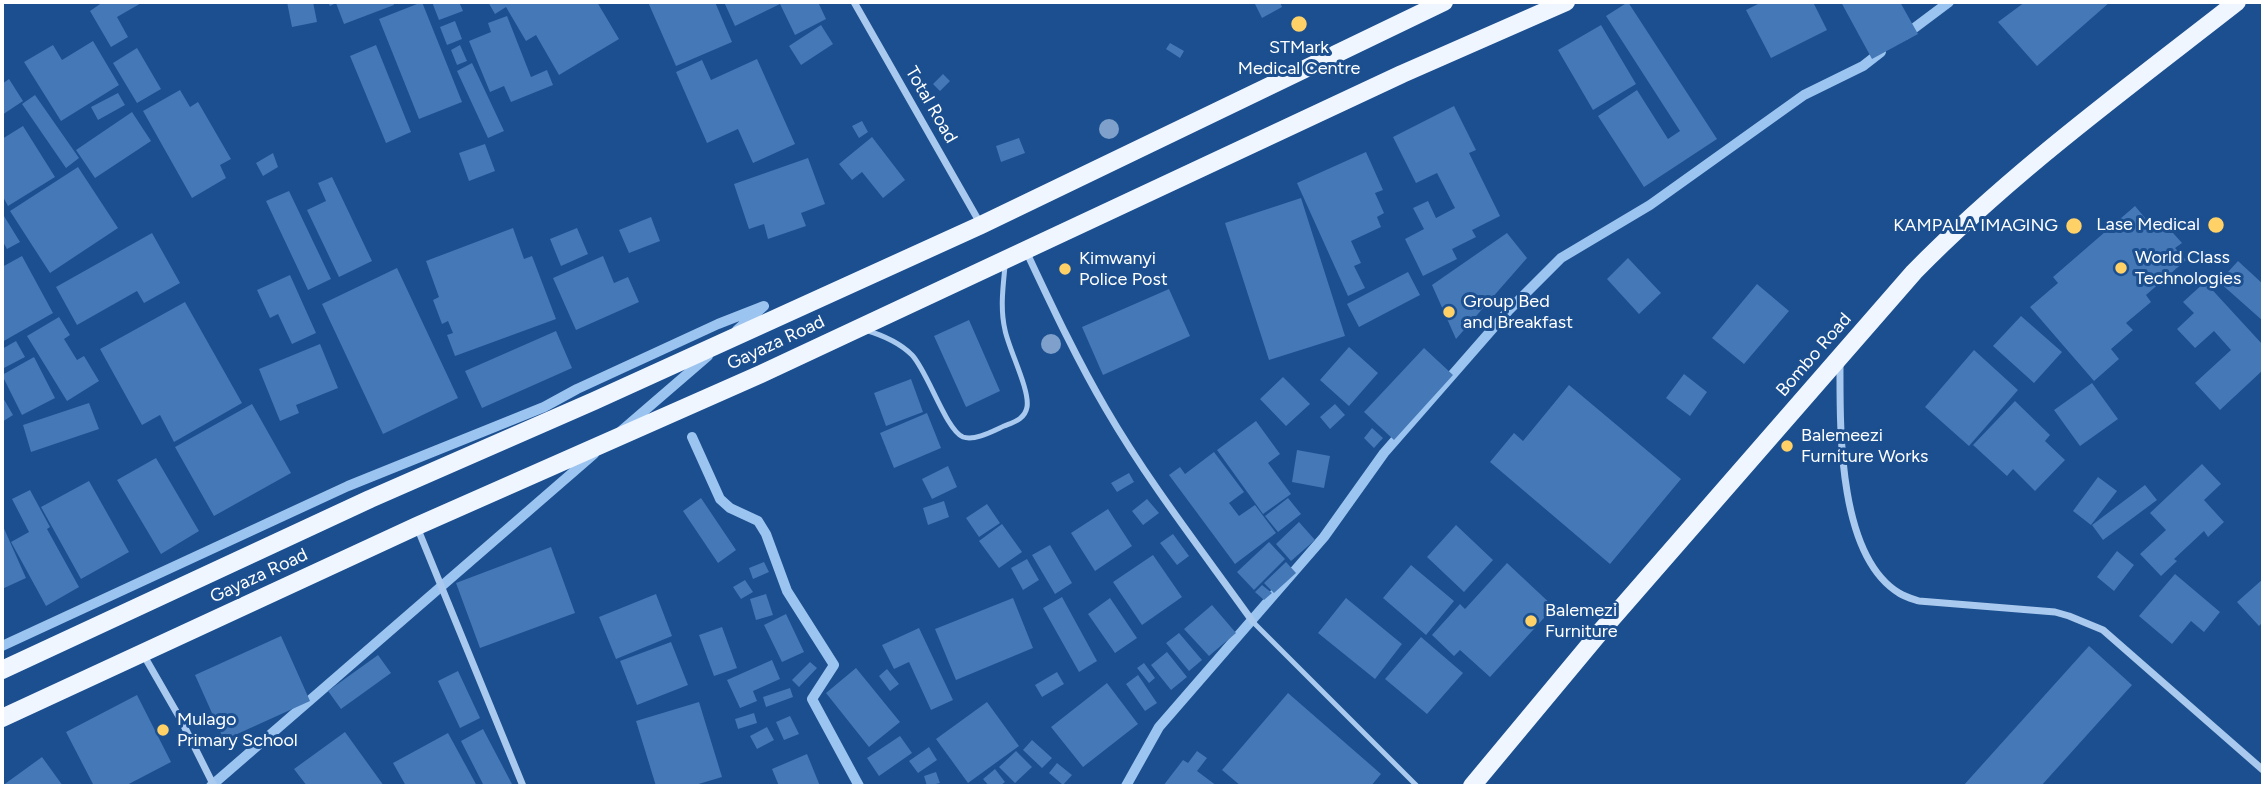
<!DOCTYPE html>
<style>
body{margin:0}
#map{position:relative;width:2265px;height:788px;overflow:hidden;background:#1b4f8f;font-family:Figtree,sans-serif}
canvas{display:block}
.frame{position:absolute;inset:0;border:4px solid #fff;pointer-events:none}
</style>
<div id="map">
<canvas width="2265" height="788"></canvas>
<div class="frame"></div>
</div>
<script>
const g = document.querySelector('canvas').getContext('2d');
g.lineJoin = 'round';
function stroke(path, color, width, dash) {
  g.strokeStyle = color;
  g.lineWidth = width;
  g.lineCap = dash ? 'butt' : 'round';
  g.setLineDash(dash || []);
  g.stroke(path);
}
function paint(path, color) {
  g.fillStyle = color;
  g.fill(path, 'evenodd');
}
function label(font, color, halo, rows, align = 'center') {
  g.font = font + ' Figtree,sans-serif';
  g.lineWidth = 6;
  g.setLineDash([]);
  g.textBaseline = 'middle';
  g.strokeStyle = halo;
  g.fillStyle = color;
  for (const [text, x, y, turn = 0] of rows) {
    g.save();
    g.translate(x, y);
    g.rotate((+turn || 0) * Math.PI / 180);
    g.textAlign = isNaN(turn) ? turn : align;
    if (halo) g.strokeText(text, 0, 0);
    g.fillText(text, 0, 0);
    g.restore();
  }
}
stroke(new Path2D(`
 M1905,35L1949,2
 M621,431L708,356
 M692,437L720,499L730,508L758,521L766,534L787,591L834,665L812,699L859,786
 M2,646L348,486L544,407L577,389L718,324L764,306L737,330
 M211,786L594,454
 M1126,786L1159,727L1324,537L1384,453L1509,310L1561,258L1650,205L1804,95L1863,66L1881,52`), '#9cc4f0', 10);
paint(new Path2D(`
 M103,2H143L117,17L128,37L111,47L90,11Z
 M287,2H313L317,22L292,27Z
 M328,2H393L394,5L344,24L336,3L330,6Z
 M422,2L462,102L419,119L379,19Z
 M432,2H459L463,11L439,20Z
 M488,2H501L502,4L507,2H597L619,39L559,75L536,35L526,41L506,7L495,14Z
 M648,2H715L732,42L676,66Z
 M724,2H818L826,19L795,35L780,4L735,26Z
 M1254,2H1280L1282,7L1262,18Z
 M1628,2L1717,139L1644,187L1598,116L1637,90L1668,139L1680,131L1606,16Z
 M1762,2H1813L1827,30L1771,58L1746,10Z
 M1841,2H1900L1918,34L1872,59Z
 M2025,2H2110L2037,66L1998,22Z
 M507,16L531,77L547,70L553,85L511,102L504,86L490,92L469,41L491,32L488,23Z
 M455,21L462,39L447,45L440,27Z
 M821,25L833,44L801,65L789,46Z
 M1601,25L1636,84L1593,110L1558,50Z
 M93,41L119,85L61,121L24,62L53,45L62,60Z
 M1170,43L1184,51L1180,58L1166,49Z
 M376,45L411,132L386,143L350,56Z
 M460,45L467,61L457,65L451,50Z
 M137,48L161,89L137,103L113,63Z
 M757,59L795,144L753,163L738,129L707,143L676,72L702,60L711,80Z
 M472,63L504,131L488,138L457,71Z
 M943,74L950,81L940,91L933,84Z
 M9,79L23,101L2,115V84Z
 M180,90L190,107L198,102L231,159L220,165L226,178L192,198L143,111Z
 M118,93L125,105L98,120L91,107Z
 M35,95L79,158L66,168L22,104Z
 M1454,106L1476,150L1469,153L1500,216L1472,230L1476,237L1452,249L1457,259L1423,276L1405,239L1424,229L1413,208L1428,201L1436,218L1455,208L1437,173L1416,183L1393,137Z
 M132,112L151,141L95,178L76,150Z
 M862,121L868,132L859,138L852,126Z
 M23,126L55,177L8,206L2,195V139Z
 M872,137L905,180L883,198L862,172L852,180L839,164Z
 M1019,138L1025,153L1001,162L996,146Z
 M485,144L495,171L469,181L459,153Z
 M1366,152L1383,190L1375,193L1384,213L1377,217L1381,227L1351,241L1361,263L1354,266L1365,288L1348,296L1297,183Z
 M273,153L278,167L263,176L256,163Z
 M808,158L825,204L801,213L806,226L768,239L764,224L749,229L734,184Z
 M78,167L118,228L50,273L10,211Z
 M332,177L372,261L339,277L307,210L326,201L318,183Z
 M289,191L331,279L308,290L266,201Z
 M1301,198L1345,336L1269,360L1225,223Z
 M2135,206L2156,231L2165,224L2182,243L2175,248L2186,260L2146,295L2151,302L2126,323L2133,330L2111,349L2119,359L2094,381L2030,307L2058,283L2053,277Z
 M4,216L20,242L7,249L2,240V217Z
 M651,217L660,241L629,253L619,230Z
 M513,228L524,259L532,256L556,319L455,356L447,335L453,333L448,321L442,324L433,300L439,297L426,261Z
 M577,228L588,254L561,266L550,239Z
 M152,233L180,283L144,303L137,291L77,325L56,287Z
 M1507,233L1527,258L1456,339L1432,285Z
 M22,256L53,313L2,342V267Z
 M603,256L614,283L628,277L639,302L576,330L553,278Z
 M1628,258L1661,293L1639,314L1607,279Z
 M2238,261L2263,284V321L2219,282Z
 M397,268L458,398L383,434L322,304Z
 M1408,272L1420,295L1359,327L1347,304Z
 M290,275L316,333L292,344L278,314L270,318L257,290Z
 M2205,282L2263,345V370L2220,410L2195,383L2231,350L2214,331L2195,348L2177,329L2194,313L2183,302Z
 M1757,284L1789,311L1744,364L1712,338Z
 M1169,289L1190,336L1103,375L1082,327Z
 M185,302L242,403L174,442L160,415L142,425L100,349Z
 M2021,316L2062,352L2034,383L1993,346Z
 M59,317L70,335L64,339L77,360L84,356L99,381L67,401L27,336Z
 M969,320L1000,391L966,407L934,336Z
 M556,331L572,368L482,408L465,371Z
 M16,341L25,357L2,369V349Z
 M320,344L338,388L296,405L299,413L280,421L259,369Z
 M1349,347L1378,373L1349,406L1320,380Z
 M1424,348L1453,375L1394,440L1364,412Z
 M1974,350L2018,390L1969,446L1925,407Z
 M34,357L55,398L22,415L2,375Z
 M1684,374L1707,392L1690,416L1666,398Z
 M1283,377L1310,404L1286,426L1260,399Z
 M911,379L923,412L886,426L874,393Z
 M2092,383L2118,419L2080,446L2054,410Z
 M1569,385L1681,479L1610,564L1490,462L1514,433L1523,441Z
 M2,396L13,415L2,422Z
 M2015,401L2050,435L2045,441L2065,460L2035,491L2013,469L2007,476L1973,445Z
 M89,403L99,429L31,452L23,425Z
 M252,404L291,473L214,516L175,447Z
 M1335,404L1345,415L1330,429L1320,417Z
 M927,413L941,448L894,468L880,433Z
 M1256,421L1280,454L1268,463L1291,494L1263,514L1217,450Z
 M1372,428L1383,438L1374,448L1364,438Z
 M1297,450L1330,456L1324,488L1292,482Z
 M1214,452L1244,492L1229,503L1239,516L1255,505L1276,533L1235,564L1169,475L1180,467L1185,474Z
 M156,458L199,531L161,554L117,480Z
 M2202,464L2221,484L2204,500L2224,522L2208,537L2204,531L2174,559L2177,561L2161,576L2140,554L2166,530L2150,513Z
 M948,466L957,487L932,499L922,479Z
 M1129,473L1134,482L1117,492L1111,483Z
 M2098,477L2117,491L2091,525L2073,511Z
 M89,481L129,552L81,579L41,507Z
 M2145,485L2157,500L2103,540L2092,525Z
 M30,490L50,527L47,529L79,587L46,606L11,542L29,532L12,499Z
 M701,498L736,550L718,563L683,511Z
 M1288,498L1301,514L1278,532L1265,516Z
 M1147,499L1159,513L1143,525L1132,511Z
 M944,501L949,517L928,525L923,508Z
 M987,504L1000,523L979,537L966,518Z
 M1108,509L1132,546L1095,571L1071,533Z
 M1299,522L1315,540L1291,561L1276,544Z
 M2,524L26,578L2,589Z
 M1002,524L1022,552L999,568L979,541Z
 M1456,525L1493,560L1464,592L1427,557Z
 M1173,534L1189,556L1177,565L1160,543Z
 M1269,542L1285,559L1254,590L1237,572Z
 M1050,545L1072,583L1055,594L1032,555Z
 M551,547L575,613L480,648L456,583Z
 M2117,551L2134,565L2114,591L2097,577Z
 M1153,555L1182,597L1142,625L1113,582Z
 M1027,559L1039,580L1023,590L1011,568Z
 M764,562L769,572L753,579L749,568Z
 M1286,562L1296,573L1274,593L1264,583Z
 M1507,563L1554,607L1490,677L1460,650L1454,656L1432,635L1460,604L1465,609Z
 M1411,565L1454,601L1426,635L1383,598Z
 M2175,574L2220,612L2204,632L2191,621L2172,644L2139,616Z
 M2263,579V622L2259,626L2237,602Z
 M745,580L753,592L741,599L733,587Z
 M1262,585L1272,593L1264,600L1255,592Z
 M656,594L672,636L616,659L599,617Z
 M766,594L773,615L756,620L750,599Z
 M1062,597L1097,661L1079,672L1043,608Z
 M1013,598L1033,648L956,680L935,629Z
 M1110,598L1137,638L1115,653L1088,614Z
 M1346,598L1402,644L1375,679L1318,633Z
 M1212,605L1236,633L1209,656L1184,629Z
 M786,614L804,652L782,662L764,625Z
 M722,627L737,668L714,676L699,635Z
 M919,628L953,700L931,710L909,662L894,669L882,645Z
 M1179,633L1202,660L1189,671L1166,643Z
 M281,636L310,701L224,740L195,675Z
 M1421,637L1463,673L1427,714L1385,679Z
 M671,642L688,685L637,705L620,661Z
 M2089,646L2132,685L2041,786H1963Z
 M1167,652L1187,677L1171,690L1151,665Z
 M378,655L391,673L341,709L328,691Z
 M772,660L780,679L753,691L757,701L740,708L727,680Z
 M810,662L817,668L799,687L792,680Z
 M1144,663L1155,678L1149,683L1137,668Z
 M856,668L900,722L869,747L826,693Z
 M887,669L899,684L890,691L879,676Z
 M458,671L480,718L460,728L438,681Z
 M1057,672L1064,684L1042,697L1035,685Z
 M1138,675L1157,703L1145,711L1126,684Z
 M1107,683L1138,724L1083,767L1051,727Z
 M790,688L793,697L766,707L763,697Z
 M1288,693L1381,774L1371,786H1241L1222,770Z
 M137,695L171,762L125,786H94L66,732Z
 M699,702L722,777L692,786H656L636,721Z
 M987,702L1019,746L968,783L936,739Z
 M754,713L757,723L738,729L735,719Z
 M790,716L799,734L784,740L776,722Z
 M767,727L774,740L757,749L750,736Z
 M483,729L513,786H484L461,741Z
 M345,732L384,786H307L294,769Z
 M448,733L477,786H406L393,763Z
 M900,736L912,753L879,776L867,758Z
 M1032,740L1052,758L1042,768L1023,750Z
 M929,747L937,760L918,773L909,761Z
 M1016,751L1032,767L1015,783L999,767Z
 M1197,751L1207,758L1197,771L1217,786H1163L1183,760L1188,763Z
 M807,754L820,786H779L772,769Z
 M42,757L63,786H2Z
 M1057,763L1072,775L1063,785L1049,773Z
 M995,769L1005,782L1000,786H989L983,779Z
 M936,772L940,783L927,786L924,776Z`), '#4478b7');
stroke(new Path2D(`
 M865,330C882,335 900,343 912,355C928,372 946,430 963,437C975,441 993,431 1004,426C1014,422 1025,419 1027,407C1030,390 1009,350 1005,330C1000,309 1003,287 1005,266
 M1253,622L1417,786`), '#a9c9ee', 5);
stroke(new Path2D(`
 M854,2L980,223
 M1026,251C1051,304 1076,358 1106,409C1149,483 1203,552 1253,622
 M1840,361C1840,425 1837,555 1899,593C1905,597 1913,599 1919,601L2055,612L2069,616L2103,630L2263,770
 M417,527L523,786
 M143,654L181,720L214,786`), '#a9c9ee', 7);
stroke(new Path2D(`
 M2,670L370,499L594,401L981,225L1444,2
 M2,718L417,526L761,374L1402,74L1566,2
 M1472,786L1601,631L1914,272C2012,172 2127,88 2237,2`), '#f0f6ff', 18);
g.fillStyle = '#7ea0ca';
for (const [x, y] of [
 [1109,129],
 [1051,344]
]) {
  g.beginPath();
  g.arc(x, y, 10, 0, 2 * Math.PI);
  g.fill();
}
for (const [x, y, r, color] of [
 [1299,24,9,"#ffd166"],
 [2216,225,9,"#ffd166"],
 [2074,226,9,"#ffd166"],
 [2121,268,7,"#ffd166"],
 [1065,269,7,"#ffd166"],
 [1449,312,7,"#ffd166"],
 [1787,446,7,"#ffd166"],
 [1531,621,7,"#ffd166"],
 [163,730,7,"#ffd166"]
]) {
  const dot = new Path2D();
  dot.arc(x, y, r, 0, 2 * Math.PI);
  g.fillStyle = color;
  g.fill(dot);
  stroke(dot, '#1b4f8f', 2.5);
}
label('18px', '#fff', '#1b4f8f', [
 ["STMark",1299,48,"center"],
 ["Medical Centre",1299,69,"center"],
 ["Lase Medical",2200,225,"right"],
 ["KAMPALA IMAGING",2058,226,"right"],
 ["World Class",2135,258],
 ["Technologies",2135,279],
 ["Kimwanyi",1079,259],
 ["Police Post",1079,280],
 ["Group Bed",1463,302],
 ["and Breakfast",1463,323],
 ["Balemeezi",1801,436],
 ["Furniture Works",1801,457],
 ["Balemezi",1545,611],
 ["Furniture",1545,632],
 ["Mulago",177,720],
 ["Primary School",177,741]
], 'left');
label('18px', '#fff', '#1b4f8f', [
 ["Total Road",931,105,60],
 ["Gayaza Road",776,343,-25],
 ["Bombo Road",1814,355,-49],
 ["Gayaza Road",259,576,-25]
]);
</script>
